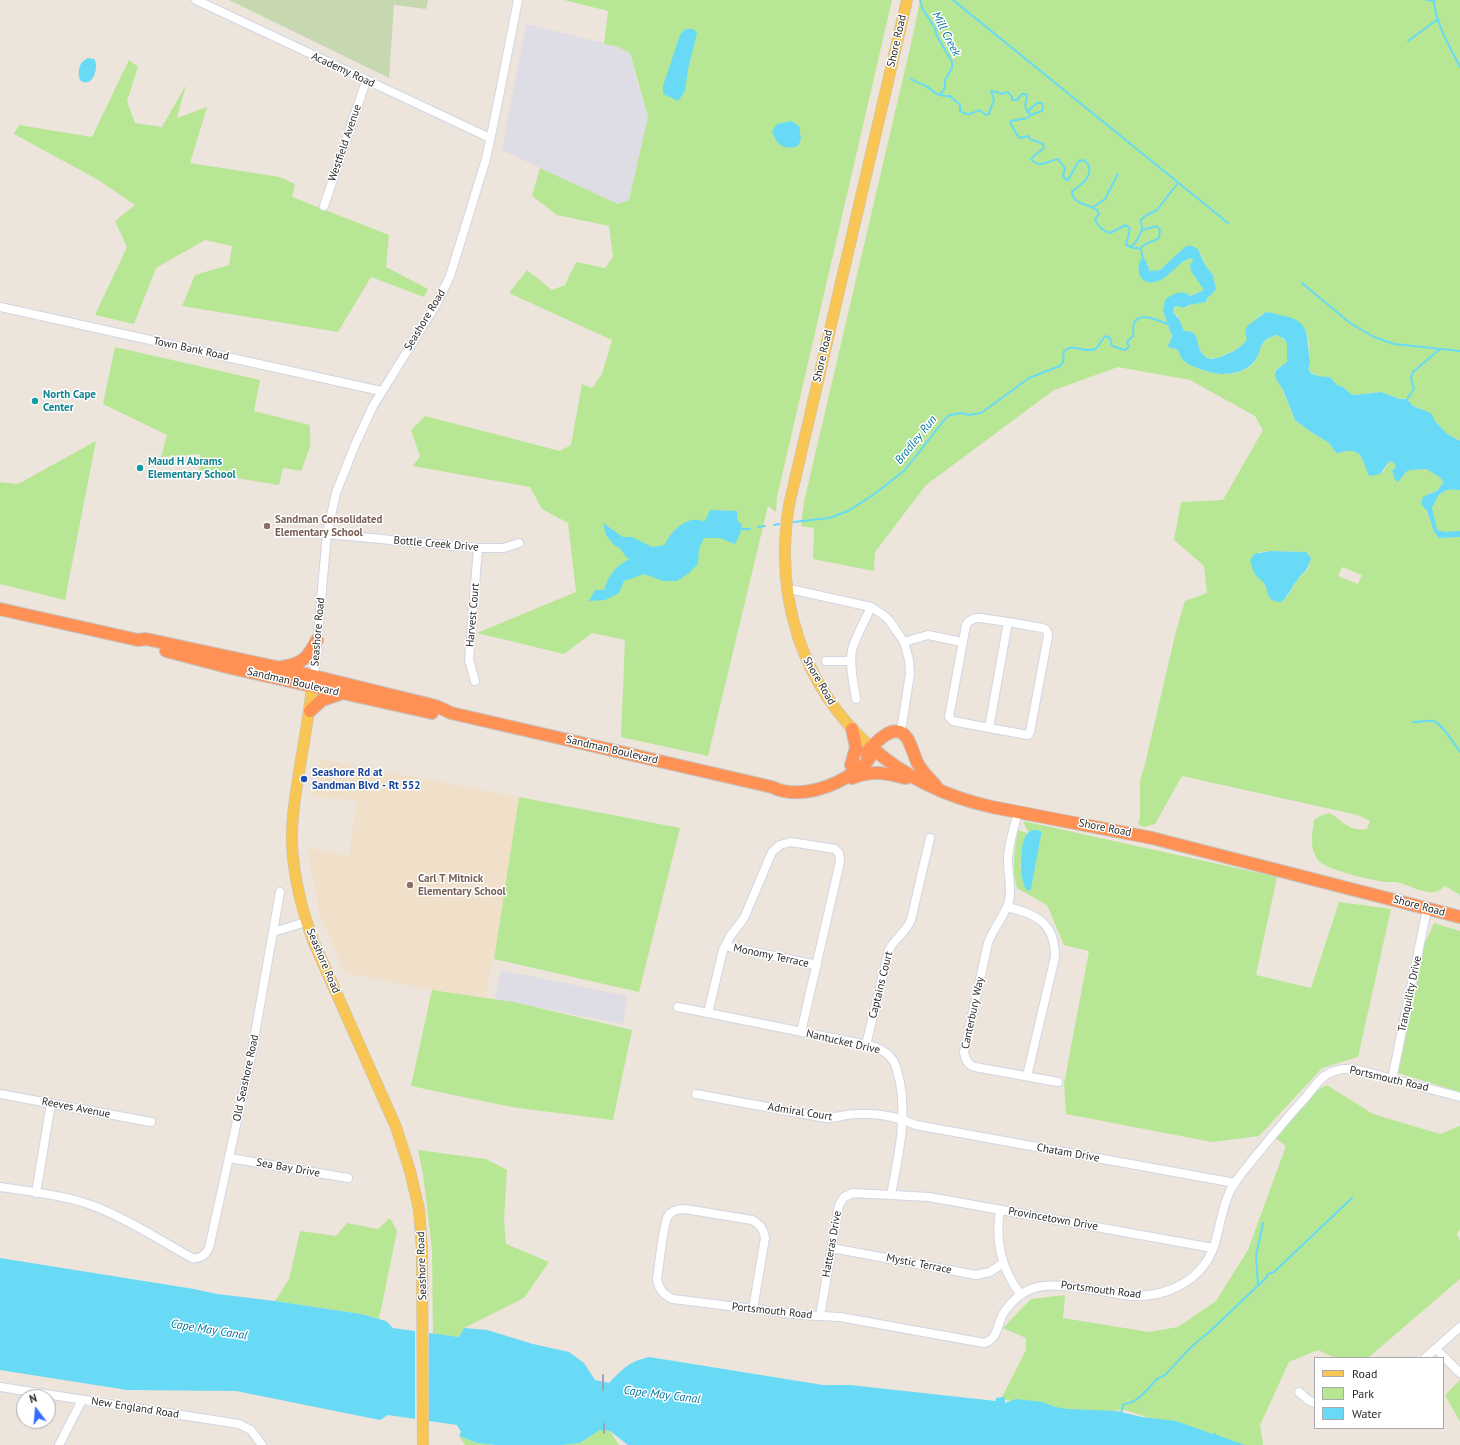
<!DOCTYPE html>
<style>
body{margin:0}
#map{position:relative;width:1460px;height:1445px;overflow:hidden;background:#ede4db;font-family:"PT Sans",sans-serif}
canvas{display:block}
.legend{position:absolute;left:1314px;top:1357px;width:130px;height:72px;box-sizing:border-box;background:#fff;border:1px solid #aaa;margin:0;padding:5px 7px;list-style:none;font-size:12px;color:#2a2a2a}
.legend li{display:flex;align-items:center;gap:8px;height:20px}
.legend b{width:20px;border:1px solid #aaa}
.north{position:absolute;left:16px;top:1389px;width:40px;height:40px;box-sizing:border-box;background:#fff;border:1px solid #aaa;border-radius:50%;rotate:344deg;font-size:11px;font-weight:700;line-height:16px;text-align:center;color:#2a2a2a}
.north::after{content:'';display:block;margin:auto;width:14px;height:18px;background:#366bff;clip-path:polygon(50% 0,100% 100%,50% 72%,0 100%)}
</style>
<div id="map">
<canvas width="1460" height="1445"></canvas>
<ul class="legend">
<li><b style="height:5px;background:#f8c655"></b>Road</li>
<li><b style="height:11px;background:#b7e794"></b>Park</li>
<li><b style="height:11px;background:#68daf5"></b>Water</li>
</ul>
<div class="north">N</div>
</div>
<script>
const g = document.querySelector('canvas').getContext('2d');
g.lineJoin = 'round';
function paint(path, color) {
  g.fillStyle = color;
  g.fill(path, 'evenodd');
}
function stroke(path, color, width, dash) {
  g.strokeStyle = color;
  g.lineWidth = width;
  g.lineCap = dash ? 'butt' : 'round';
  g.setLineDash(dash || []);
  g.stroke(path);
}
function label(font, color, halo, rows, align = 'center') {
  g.font = font + ' "PT Sans",sans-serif';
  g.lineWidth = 3;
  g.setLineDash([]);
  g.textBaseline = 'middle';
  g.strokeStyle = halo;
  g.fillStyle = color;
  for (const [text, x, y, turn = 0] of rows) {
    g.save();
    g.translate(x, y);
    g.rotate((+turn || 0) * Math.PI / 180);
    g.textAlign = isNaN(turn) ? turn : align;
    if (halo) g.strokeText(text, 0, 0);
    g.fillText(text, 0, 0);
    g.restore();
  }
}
paint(new Path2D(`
 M526,24L616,46L630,53L637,83L648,117L629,200L618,204L502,150Z
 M501,970L627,996L623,1024L495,999Z`), '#dedce5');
paint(new Path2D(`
 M320,759L519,797L494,959L491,968L485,998L432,990L345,973L320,915L307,848L349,856L357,800L312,797Z`), '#f0e0ca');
paint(new Path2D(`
 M564,0H892L777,497L776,512L768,506L708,756L621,737L625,640L592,633L564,654L477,633L576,592L568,523L542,509L530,487L413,466L420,456L411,430L425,416L560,451L571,445L582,384L592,388L602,374L612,340L509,293L527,270L552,290L565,285L576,262L605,268L613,257L609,226L557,215L532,196L540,168L618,204L629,200L648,117L630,53L616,46L604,44L608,11Z
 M920,0H1460V441L1446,433L1434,420L1420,408L1413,406L1406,398L1400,399L1381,392L1355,395L1351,394L1343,387L1337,385L1332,379L1327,377H1320L1309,371V344L1307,334L1276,314L1268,312L1262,314L1254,321L1247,336V340L1241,347L1218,358H1209L1204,356L1198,347L1195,335L1188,331H1184L1178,316L1174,313L1173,310L1177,306L1184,308C1191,304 1199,303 1207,301L1208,297L1216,289L1213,275L1205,265L1201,254L1184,248C1176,257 1163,274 1150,271L1147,263L1145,281L1154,282L1186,260L1191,258L1193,260L1190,265C1193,275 1200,281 1204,290L1163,307C1164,319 1176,331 1169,342L1171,348L1177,349C1179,352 1180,356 1183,360C1189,367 1213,374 1223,374C1232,375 1245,371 1252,365C1259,358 1258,351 1262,343L1273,336L1279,335L1287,343C1288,347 1290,358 1287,362C1283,367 1277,366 1275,372L1295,420L1308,430L1329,443L1336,453C1340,453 1344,451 1349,451C1362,450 1365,464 1368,474L1384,471L1389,462L1392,461L1396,466L1392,471L1394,478L1400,480L1406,472L1410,470L1426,469L1442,478C1444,486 1437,492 1429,493L1422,500L1421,502L1428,514L1434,532L1439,538L1460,537V895L1445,886C1440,890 1436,893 1429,892C1417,891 1407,884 1396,882C1393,882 1390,882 1387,882C1374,881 1327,870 1319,861C1309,849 1312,835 1314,820L1322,815L1330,813C1344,822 1348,831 1367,829L1370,821L1358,815L1182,776L1155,824L1144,827L1138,824L1140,819V781L1145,764L1176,631L1185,601L1207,593L1204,566L1174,540L1181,502L1223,500L1263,430L1255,416L1190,380L1118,367L1054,390L926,485L875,552L874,571L813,559L814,528L801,526L804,502L914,31ZM1270,551L1306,552L1311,558L1308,569L1297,580L1287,597L1265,588L1259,552ZM1342,567L1362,575L1358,584L1338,576Z
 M129,60L138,67L127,101L135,123L162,127L186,85L177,118L207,107L190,163L280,177L295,184L292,197L389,235L386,267L428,289L424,297L371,277L338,332L182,306L195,275L229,265L232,246L205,240L156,268L134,324L95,315L127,247L115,221L135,205L100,181L14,134L19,125L92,137Z
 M115,347L260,380L254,411L310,425V447L301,471L283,468L279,485L199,472L200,454L161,457L167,435L103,404Z
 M96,441L65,600L0,584V482L18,484Z
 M1450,489L1460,490V531C1453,533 1444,533 1437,530C1434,523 1434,514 1432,507L1434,505C1437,495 1441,492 1450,489Z
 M519,797L680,828L639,992L494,959Z
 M1023,821L1277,877L1256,975L1311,988L1339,902L1391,909L1358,1057L1322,1068L1259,1136L1212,1142L1066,1114L1064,1084L1089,951L1064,945L1047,905L1017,888C1011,868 1015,849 1018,830L1027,833L1022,851L1020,866L1030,890L1041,835L1030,831L1028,832Z
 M1434,923L1460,931V1092L1398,1073L1425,943Z
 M432,990L514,1002L632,1030L613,1120L511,1107L411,1086Z
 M1327,1085L1373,1114L1440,1134L1460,1126V1229L1457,1234L1460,1241V1279L1368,1358H1335L1318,1350L1289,1362L1260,1425L1263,1445H1235L1125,1410L1071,1413L1001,1399L1026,1350V1338L1003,1328L1031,1299L1065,1295L1063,1318L1149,1332L1178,1327L1216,1301L1248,1250L1286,1146L1274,1137L1315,1092Z
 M418,1150L486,1159L507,1170L504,1220L506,1244L549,1262L524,1298L464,1328L459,1337L433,1334L432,1249L423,1174Z
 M390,1218L397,1231L379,1319L361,1314L275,1301L289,1279L300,1231L336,1236L347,1223L378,1229Z
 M1460,1380V1422L1445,1395Z
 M600,1430L610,1431L619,1445H519L580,1443Z
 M459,1436L477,1443L496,1445H465Z`), '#b7e794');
paint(new Path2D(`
 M229,0H428L426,9L394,5L389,78Z`), '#c7d8b1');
paint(new Path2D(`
 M688,29H693L697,33L688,69L685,91L678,101L663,94V86L680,35L684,30Z
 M88,58L94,59C100,67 92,90 80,80C77,71 79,62 88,58Z
 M791,121L799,126L801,139L798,146C783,151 776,144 772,131L777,124Z
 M1186,246H1192L1198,249L1205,265L1213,275L1216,289L1212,294L1208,297L1206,302L1189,305L1184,308L1176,306L1174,308L1173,312L1179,319L1184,331C1187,331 1191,331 1193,333C1197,335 1197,340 1198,344C1202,362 1214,361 1227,354C1235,351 1243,346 1247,339L1245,332L1247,326L1266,312C1271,312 1278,315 1284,316C1312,321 1306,339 1310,362C1310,364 1308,368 1309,371C1313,376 1324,377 1330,377L1337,385L1343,387L1351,394L1355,395L1381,392L1400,399H1407L1413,406L1431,413L1435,421L1446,433L1460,441V490C1447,488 1438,491 1434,505L1432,507L1437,530L1445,532L1460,531V537L1439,538L1434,532L1427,511L1421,504C1422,494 1428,495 1434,492C1438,491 1441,486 1443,482L1441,478L1426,469L1410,470L1406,472L1400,480L1397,482L1394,478L1392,471L1396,466L1392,461L1389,462L1380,474L1370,476C1363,468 1365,450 1349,451C1344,451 1340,453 1336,453L1329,443L1308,430L1295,420L1283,390L1276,379L1275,375L1276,370L1287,362V343L1283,338L1277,335C1254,341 1265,352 1252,364C1245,371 1233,374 1223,374C1213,374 1189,367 1183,360C1180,357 1179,352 1177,349L1170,348L1168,346L1172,336L1163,311L1165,300C1172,294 1183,289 1190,296L1204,290L1191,271L1190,265L1193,260L1191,258C1177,262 1169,279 1155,282C1140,285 1136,271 1140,260L1145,259L1150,271L1160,270Z
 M710,510L737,511V520L742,525L740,534L735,544L720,538H704L699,549L698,564L689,573L677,581H663L644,574L624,581L619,593L605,600L589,601L595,590H604C607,577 617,564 630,559L626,557L620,548L614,545L606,535L603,523L623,537H632L652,547L665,545C668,535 681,522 692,520C696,519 701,521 705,521Z
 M1270,551L1306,552L1311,558C1307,572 1306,569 1298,579C1291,587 1290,595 1281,602C1264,601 1270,591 1263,582C1262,580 1260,579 1258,578C1253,573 1252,566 1250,560L1254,554Z
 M1038,830L1041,832V835L1031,889L1028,891C1018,883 1019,838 1029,832C1031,830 1035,830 1038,830Z
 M0,1258L194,1289L217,1294L275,1301L361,1314L386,1321L393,1328L459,1337L464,1328L487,1330L533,1344L569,1352L584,1363L595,1380L609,1383C624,1368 628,1362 649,1357L823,1385H850L996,1401V1398L1003,1397L1005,1398V1403L1016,1399L1043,1402L1055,1407L1068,1409L1116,1411L1142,1417L1176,1421L1207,1432L1212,1434L1215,1433L1217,1435L1245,1445H628L610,1431L600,1430L580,1443L561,1445H496L477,1443L459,1436L461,1432L457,1425L388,1415L380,1420L236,1391L127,1390L0,1370Z`), '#68daf5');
paint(new Path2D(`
 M415,1329L429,1331V1423L415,1421Z`), '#ede4db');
stroke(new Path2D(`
 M920,0L922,8L935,28L937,36L952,62V68L945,80V88L940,95L945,96H950L960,105V111C966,116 972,114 979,110L986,115L989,114L994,99L991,91L997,92L1000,94L1008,92L1012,97V100H1017L1022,94H1026L1027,98C1024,106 1025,109 1031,115L1027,118L1011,121L1010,123C1014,127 1015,135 1020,138L1028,136L1030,139L1043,144L1044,148C1040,152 1035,154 1031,159C1039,169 1048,161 1058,159L1065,168L1063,176L1065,179L1068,180L1079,161L1084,160C1098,172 1082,185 1072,191C1071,204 1089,204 1097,210L1099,214L1095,219C1098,227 1103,231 1110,233L1126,225L1130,229L1126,245L1133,248H1138L1141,250L1143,259
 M953,0L1228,223
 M1427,0L1434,1
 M1434,0C1435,23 1450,47 1460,67
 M1408,41L1438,19
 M911,79C916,82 921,84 926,86C932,89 934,94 940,95
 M1027,112L1037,103H1042L1043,107L1042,111L1031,115
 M1093,207L1105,199L1118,174
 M1142,229L1141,220L1145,216L1157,210L1178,183
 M1131,247L1136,242L1142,230L1157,226L1160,230L1159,238C1152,243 1146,241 1140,249
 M1302,283L1350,323L1374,337L1394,344L1460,351
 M1407,399L1414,389L1411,378L1413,372L1440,349
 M794,522L829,518L848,511L873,495L905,470L945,419L950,415L962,413L969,415L981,413L1029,378L1060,366L1063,362L1064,351L1069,348C1077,346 1087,353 1095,349C1100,346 1101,339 1106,336L1110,338L1112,346L1125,350L1129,347L1127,342L1133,336C1134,332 1132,327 1134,323C1140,311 1158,321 1168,324
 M774,525L779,524
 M758,527L765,526
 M739,529H750
 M1413,722C1419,722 1427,720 1433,721C1442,723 1454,744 1460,752
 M1258,1285L1256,1256L1263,1223
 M1121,1414L1123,1405C1126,1403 1130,1403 1134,1401C1143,1396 1150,1386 1157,1379C1160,1377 1165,1376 1167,1373C1180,1359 1192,1344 1207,1334L1266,1278L1268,1274L1274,1272L1352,1198`), '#68daf5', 2);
const minor = new Path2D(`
 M196,0L490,138
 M324,206L366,81
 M0,307L381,391
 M327,534L478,548H504L519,543
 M786,591L794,590L871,607L882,614L889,620L904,642L909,660L910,674L902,724L899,732
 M975,618H980L1008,622L989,728L953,721L949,717L966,625L968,622Z
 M904,642L928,635L962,642
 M826,661H851
 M314,676L327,534L336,493L355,445L373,406L436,305L450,276L486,159L497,107L518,0
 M475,681L469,660L478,548
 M856,699C854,684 849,666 852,650C856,635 865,621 871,607
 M989,728L1028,735L1030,732L1048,636C1048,631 1046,629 1042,628L1008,622
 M1018,812C1014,828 1008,844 1008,861C1008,874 1012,887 1009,901C1005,916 993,928 988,943L964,1052C965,1060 968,1065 975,1067L1058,1082
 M1007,907C1037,914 1055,923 1055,957L1027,1076
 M273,932L306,922
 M725,946L817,965
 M678,1007L872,1046C881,1049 889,1053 894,1062C897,1068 898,1075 900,1082C907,1120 898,1157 891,1195
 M708,1013L723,950L731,935L744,918L772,852L780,845L791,842L835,849L839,853L840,862L801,1032
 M866,1045L889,950C895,938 906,932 911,920L930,838
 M1392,1079L1427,909
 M0,1094L151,1122
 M696,1094L826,1118C837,1118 846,1114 857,1114C876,1113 898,1117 916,1125L1235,1183
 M229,1158L348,1178
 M0,1187C27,1191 55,1194 82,1202C118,1213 158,1239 192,1258C200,1259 205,1256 209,1248L250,1062L280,892
 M36,1193L51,1103
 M1000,1210C995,1241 1001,1269 1021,1295
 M832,1248L976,1275L990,1272L1003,1263
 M753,1309L765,1238C764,1229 760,1224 752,1220L685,1209C678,1209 672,1210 668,1216C663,1224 659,1267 657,1279C659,1289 663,1295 673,1299L802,1315L840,1317L984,1343C998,1339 997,1325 1003,1314C1024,1280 1053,1283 1087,1289C1102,1291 1117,1294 1132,1296C1168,1297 1204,1280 1215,1243C1220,1226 1222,1208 1230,1191C1237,1177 1249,1165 1259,1152C1274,1134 1289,1115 1306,1097C1312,1090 1318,1080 1326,1075C1335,1069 1345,1068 1355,1069L1460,1097
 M820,1316L839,1205L844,1197L853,1193L929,1197L1213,1248
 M1436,1349L1460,1373
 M1425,1358L1460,1327
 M0,1387L239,1424L251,1430L262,1445
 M1299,1392L1308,1400L1315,1403
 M59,1445L82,1400`);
const major = new Path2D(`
 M313,679C310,708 305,737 300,766C296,792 291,819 292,845C294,879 302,911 314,943L396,1127L410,1171L419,1209L422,1250L423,1445
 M871,747C801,685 774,596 789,505L907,0`);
const highway = new Path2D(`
 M0,609L138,640L146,639L281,668L436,706L451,713L772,787C798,800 834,787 856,771C865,765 872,759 871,747
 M166,651L231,668L432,713
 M282,667C303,663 307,659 317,640
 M310,711L322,700L340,694
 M871,747C906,778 947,797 992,807L1152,838L1460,917
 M866,753C875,743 895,720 907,738C912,746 914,756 918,764C923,773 930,779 936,786
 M851,765L856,747L852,729
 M852,778C873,770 885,773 906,778`);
stroke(minor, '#d0d6e4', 10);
stroke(major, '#c3c3c3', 12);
stroke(highway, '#c3c3c3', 14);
stroke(minor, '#fff', 8);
stroke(major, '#f8c655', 11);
stroke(highway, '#ff9154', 12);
stroke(new Path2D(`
 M603,1375V1390
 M604,1424V1433`), '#9ea3b6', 2);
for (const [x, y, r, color] of [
 [35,401,4,"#0f9aa8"],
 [140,468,4,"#0f9aa8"],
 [267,526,4,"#8d6e63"],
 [304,779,4,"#1a4fb4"],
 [410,885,4,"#8d6e63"]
]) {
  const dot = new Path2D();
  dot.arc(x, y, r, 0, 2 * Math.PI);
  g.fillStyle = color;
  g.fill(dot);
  stroke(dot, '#fff', 1.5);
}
label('11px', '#2a2a2a', '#fff', [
 ["Shore Road",897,41,-77],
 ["Academy Road",343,70,25],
 ["Westfield Avenue",345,143,-71],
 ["Seashore Road",425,320,-59],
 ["Town Bank Road",191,349,12],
 ["Shore Road",823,356,-77],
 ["Bottle Creek Drive",436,544,5],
 ["Harvest Court",473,615,-85],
 ["Seashore Road",318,632,-85],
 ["Shore Road",819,681,60],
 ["Sandman Boulevard",293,682,13],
 ["Sandman Boulevard",612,750,13],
 ["Shore Road",1105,828,11],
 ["Shore Road",1419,906,15],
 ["Monomy Terrace",771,956,12],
 ["Seashore Road",323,961,67],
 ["Captains Court",881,985,-76],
 ["Tranquility Drive",1410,994,-78],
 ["Canterbury Way",973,1013,-78],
 ["Nantucket Drive",843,1042,13],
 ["Old Seashore Road",246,1078,-78],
 ["Portsmouth Road",1389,1079,13],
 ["Reeves Avenue",76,1108,11],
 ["Admiral Court",800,1112,9],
 ["Chatam Drive",1068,1153,10],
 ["Sea Bay Drive",288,1168,10],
 ["Provincetown Drive",1053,1219,10],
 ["Hatteras Drive",832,1244,-80],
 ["Mystic Terrace",919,1264,11],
 ["Seashore Road",422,1266,-92],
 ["Portsmouth Road",1101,1290,7],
 ["Portsmouth Road",772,1311,6],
 ["New England Road",135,1408,9]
]);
label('bold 11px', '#0d838f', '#fff', [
 ["North Cape",43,395],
 ["Center",43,408],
 ["Maud H Abrams",148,462],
 ["Elementary School",148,475]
], 'left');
label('bold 11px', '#785e54', '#fff', [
 ["Sandman Consolidated",275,520],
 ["Elementary School",275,533],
 ["Carl T Mitnick",418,879],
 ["Elementary School",418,892]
], 'left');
label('bold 11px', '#164399', '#fff', [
 ["Seashore Rd at",312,773],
 ["Sandman Blvd - Rt 552",312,786]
], 'left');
label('italic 12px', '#0678a2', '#fff', [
 ["Mill Creek",946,34,63],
 ["Bradley Run",916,440,-51],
 ["Cape May Canal",209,1330,9],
 ["Cape May Canal",662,1395,7]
]);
</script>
